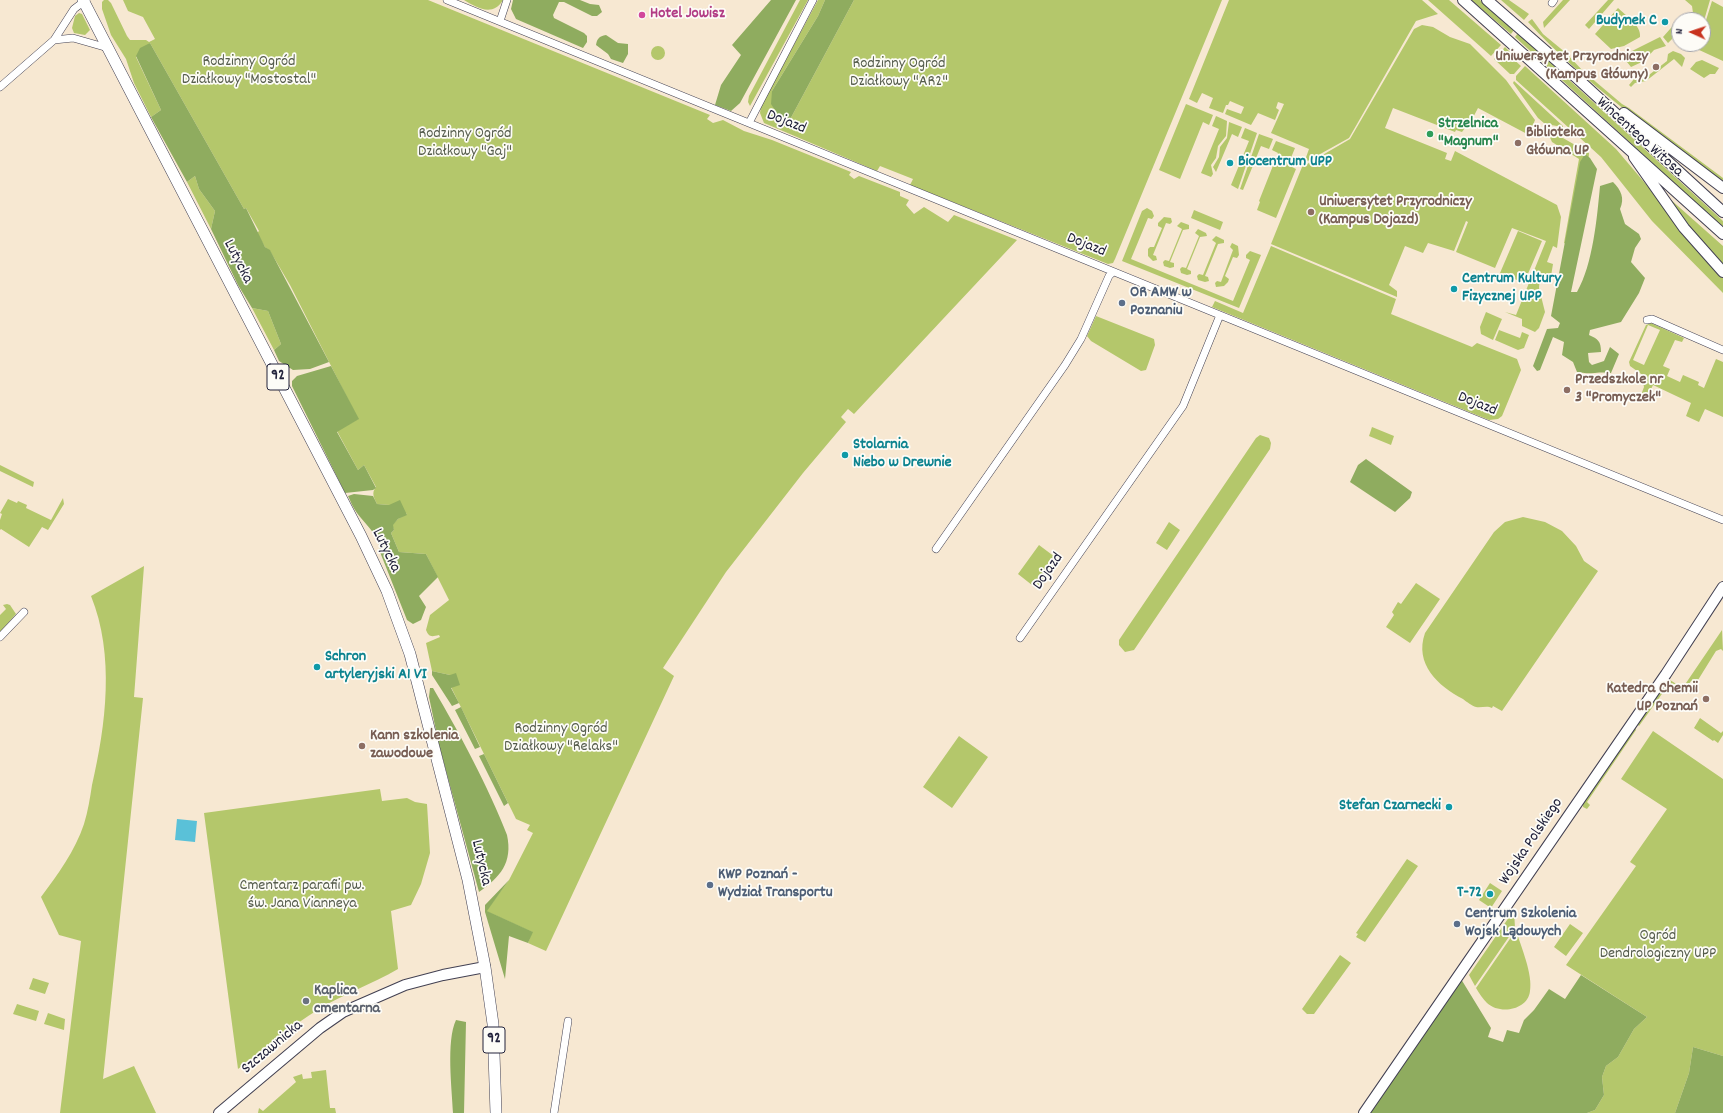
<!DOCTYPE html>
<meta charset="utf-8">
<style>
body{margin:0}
#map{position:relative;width:1723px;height:1113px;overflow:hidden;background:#f7e8d2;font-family:Dekko,sans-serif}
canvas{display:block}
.north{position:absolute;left:1671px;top:12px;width:40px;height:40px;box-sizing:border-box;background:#fdfcf7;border:1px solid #a5a5ac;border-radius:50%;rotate:273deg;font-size:11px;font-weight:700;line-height:16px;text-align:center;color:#22223b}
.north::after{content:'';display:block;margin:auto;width:14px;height:18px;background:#c8321e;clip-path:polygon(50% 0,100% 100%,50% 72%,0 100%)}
</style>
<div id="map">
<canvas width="1723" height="1113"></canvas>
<div class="north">N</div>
</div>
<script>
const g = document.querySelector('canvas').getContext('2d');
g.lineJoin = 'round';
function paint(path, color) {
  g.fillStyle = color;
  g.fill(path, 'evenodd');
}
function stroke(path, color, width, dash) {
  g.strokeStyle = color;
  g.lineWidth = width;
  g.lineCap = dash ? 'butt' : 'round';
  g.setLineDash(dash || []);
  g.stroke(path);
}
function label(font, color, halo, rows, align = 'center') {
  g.font = font + ' Dekko,sans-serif';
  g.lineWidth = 3.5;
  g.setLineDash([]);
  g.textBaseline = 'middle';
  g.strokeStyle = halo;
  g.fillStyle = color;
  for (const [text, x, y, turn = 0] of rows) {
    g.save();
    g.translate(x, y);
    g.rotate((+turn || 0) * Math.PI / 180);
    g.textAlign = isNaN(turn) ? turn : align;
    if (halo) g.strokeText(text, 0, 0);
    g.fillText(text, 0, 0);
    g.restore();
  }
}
paint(new Path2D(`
 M104,0H108L111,3L127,36L130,40H146L149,42L155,39L143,17L128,11L123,0H428L710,115L707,119L713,123L723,120L744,131L772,140L851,172L849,175L854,179L859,176L900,192V196L909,200L906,205L914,214L924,207L948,222L954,215L1017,240L854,414L848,409L841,417L846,422L803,473L726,572L663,668L674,676L546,951L528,943L532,932L486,911L509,880L533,833L527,830L530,825L516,819L451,687L450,675L432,671L426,643L440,637L439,635C431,637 429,637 426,630L430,615L449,600L426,554L399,552L391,533L394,530L392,525L398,519L407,514L389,505L377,504C374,498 371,493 376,487L364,465L358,470L337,431L358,419L290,285L270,251L265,247L257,233L259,231L246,208L244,209L150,43L136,57L161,110L151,117L134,83L126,59L111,35L102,9V2Z
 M464,0H503C493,17 477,8 464,0Z
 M800,0H808L750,106L748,102L749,96Z
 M818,0H825L818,16L772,91L786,127L854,0H1222L1115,259L1113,263L1108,264L910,185L913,179L880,166L877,171L764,123L760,113L761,106Z
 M1229,0H1422L1438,14L1416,21L1349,138L1304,163L1309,149L1271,133L1284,104L1278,102L1276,108L1279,110L1275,120L1258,113L1251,125L1225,114L1227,109L1241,114L1244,107L1230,101L1228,105H1226L1223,113L1209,108L1213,98L1202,93L1197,103L1189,99Z
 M1428,0H1449L1501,45L1491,56Z
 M1471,0H1480L1514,30L1511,34Z
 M1501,0H1509L1529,14L1524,20Z
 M1563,0H1570L1544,28L1543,22Z
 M1608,0H1614L1589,29L1585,25Z
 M1685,0H1710L1703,24V20H1694L1692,6Z
 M1712,1L1723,7V61L1697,49L1698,44H1703V30Z
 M1618,8C1625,15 1642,26 1640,37L1624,46L1611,49L1595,34Z
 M79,13L82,14L90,30L85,35L74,33L72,28L75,16Z
 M1532,19L1543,34L1566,53L1583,71L1622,104L1629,108L1723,178V182C1655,133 1585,84 1528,22Z
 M1678,20L1679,32L1668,43L1663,37Z
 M1422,25L1433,27L1450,37L1470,44L1506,80L1535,120L1529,135L1478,108L1467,129L1465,128L1462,132L1456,130L1455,132L1393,108L1385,128L1447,153L1445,159L1451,161L1455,151L1557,205L1561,217L1557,248L1553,246L1547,262L1553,264L1551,276L1540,274L1539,288L1545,312L1539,328L1535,332L1522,326V319L1505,312L1516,315L1546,241L1512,228L1495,268L1456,252L1468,222L1466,221L1454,251L1428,243L1423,253L1405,246L1389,285L1397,291V297L1271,244L1302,167L1350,139L1414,29Z
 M1518,33L1723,221V228L1515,37Z
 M1660,37L1666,46L1654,50L1644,61L1631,67L1623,57L1626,54Z
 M651 53a7 7 0 1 1 14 0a7 7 0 1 1-14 0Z
 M1505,47L1512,54L1510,56L1521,66L1514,74H1510L1494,59Z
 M1673,51L1681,54L1685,58L1682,67L1674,59L1646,81L1635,83L1631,87L1629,85L1634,79L1645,78L1667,61L1668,54Z
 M1702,60L1719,68L1715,74H1710L1704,78L1690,69L1696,62Z
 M1525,66L1616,149L1650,189L1691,243L1723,278V293L1652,221L1601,157L1516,80V76Z
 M1514,81L1563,126V127L1545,124L1538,118L1513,83Z
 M1186,104L1213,115L1209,125L1203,122L1180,179L1159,170Z
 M1216,116L1227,121L1226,136L1218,146L1216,158L1211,165L1213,174L1211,177L1201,173L1219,129L1212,126Z
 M1229,122L1242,127L1238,137L1232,134L1216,172L1213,167L1219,157L1220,147L1227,138Z
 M1245,128L1257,133L1238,189L1231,185L1249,141L1241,138Z
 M1548,133L1554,137L1556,134L1589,153L1586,192L1568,245L1564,243L1579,159L1552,142Z
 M1259,134L1273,139L1269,149L1261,146L1243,190L1240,189Z
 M1276,141L1295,148L1288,165L1296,169L1276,218L1257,210L1260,202L1259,201L1278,153L1272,150Z
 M195,176L199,189L215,211L211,229L187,182Z
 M1670,199L1723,246V266L1693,231Z
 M1147,208L1152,211L1154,216L1152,219L1148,218L1131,259L1233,301L1250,260L1246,258V255L1250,251L1261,255L1239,308L1122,261L1142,211Z
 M1194,210L1223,222L1220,230L1191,218Z
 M1164,217L1171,218L1172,222L1170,224L1166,223L1153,255L1156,256L1157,260L1153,261L1148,256V249L1150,247H1154L1162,228L1158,226V223Z
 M1181,222L1189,225V229L1183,230L1170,262L1174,263V267L1170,268L1164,266L1163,262L1165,260L1169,261L1182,229L1177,226Z
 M1198,229L1206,233L1207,236L1200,237L1187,269L1191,271V274L1187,275L1181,273L1180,269L1182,267L1186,268L1199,236L1195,233Z
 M1518,231L1542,241L1524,283L1500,273Z
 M1216,236L1224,240V243L1218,244L1205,276L1208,277L1209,281L1205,282L1198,280L1197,276L1199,274L1203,275L1216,243L1212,240Z
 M1232,243L1238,246L1239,255L1237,258L1233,257L1225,276L1229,279L1228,282L1224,286L1216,287L1215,283L1217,281L1221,282L1233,250L1230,247Z
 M1271,246L1396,299L1391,314L1472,347L1477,343L1517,359L1521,370L1502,416L1498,419L1489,420L1212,307L1215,301L1243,313Z
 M252,308L268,311L281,344L274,350Z
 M1486,312L1502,319L1493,340L1481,334L1480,327Z
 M1096,316L1154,339L1155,345L1146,370L1141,371L1091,341L1087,336Z
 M1651,323L1684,338L1682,342L1675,340L1663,366L1670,369L1667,376L1680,382L1683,375L1699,382L1698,385L1704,388L1716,359L1723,362V417L1705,409L1699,422L1686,416L1691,403L1653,385L1647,398L1641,395L1644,387L1642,377L1644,376L1630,366L1629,362L1646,325ZM1648,325L1660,330L1644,365L1633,360Z
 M1499,330L1520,338L1522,332L1529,335L1524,348L1518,350L1495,340Z
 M1372,427L1394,436L1391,445L1369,436Z
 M1260,435L1269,438L1271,443L1270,449L1134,650L1125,652L1119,645V640L1256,438Z
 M0,465L34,482L33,487L0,471Z
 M63,498L64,504L48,530L42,527L29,547L1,529L0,530V520L2,514L0,513L8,499L17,503L18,501L27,505L26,508L51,520Z
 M1523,517L1545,522L1562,531L1576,546L1584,561L1598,571L1502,711L1493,706L1492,708C1487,705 1482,708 1476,707C1472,706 1467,702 1463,699C1438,686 1414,664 1425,633L1494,532L1505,522Z
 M1169,522L1180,530L1167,550L1156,543Z
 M1039,545L1059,560L1037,589L1018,574Z
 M144,566L134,697L143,698L103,1079L134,1066L156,1113H60L81,941L59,935L41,897C58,874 75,851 84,824C88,811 90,798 92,785C106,725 115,655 91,596Z
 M1416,583L1440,599L1410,643L1386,627L1394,615L1392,612L1398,602L1401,604Z
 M7,604L10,605L16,614L0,632V615L6,609L3,605Z
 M1722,630L1723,651L1721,649L1716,651L1698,680L1695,683L1691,681L1689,684L1686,683Z
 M1670,680L1681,687L1680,689L1669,684L1639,726L1637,724L1666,681Z
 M1700,718L1721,733L1723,731V735L1718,743L1714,740L1713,741L1694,728Z
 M1635,727L1636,730L1587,802L1590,805L1587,809L1583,807V802Z
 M1653,731L1723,779V1056L1693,1047L1689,1073L1675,1113H1587L1595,1110L1604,1095L1602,1077L1606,1066L1618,1057L1634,1029L1647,1017L1566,965L1636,866L1630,862L1667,809L1621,779Z
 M959,736L988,757L952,808L923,787Z
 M380,789L382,801L407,798L415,802L427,804L430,853L421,884L411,905L391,911L398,969C372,984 344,994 319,1009C291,1026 265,1049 238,1069L204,813Z
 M1407,859L1418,866L1365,942L1356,937L1358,934L1356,933Z
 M1490,883L1502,891L1491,908L1479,900Z
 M1514,910L1515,928L1475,986L1469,975Z
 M1570,924L1583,933L1566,956L1554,947Z
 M1516,930C1521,947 1533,974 1530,991C1528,1010 1500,1015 1487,1003C1483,999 1479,993 1476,988Z
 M1340,955L1351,963L1314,1014H1307L1302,1009Z
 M33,978L49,983L45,994L29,989Z
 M17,1004L39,1011L36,1021L13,1014Z
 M48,1013L65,1019L64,1030L44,1024Z
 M326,1070L330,1108H335L336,1113H258L259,1108L263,1111L296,1082L293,1077L302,1074L303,1079L312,1078L311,1072Z`), '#b4c76b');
paint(new Path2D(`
 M513,0H580L590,4L599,5L602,12L597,16H592L564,2H559L553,15L554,18L584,33L587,36V42L583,48L516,19L511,9Z
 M771,0H796L740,103L731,111L715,105L721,85L741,55L732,45Z
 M825,0H854L786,127L771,104L772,91L818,16Z
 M606,35L618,43L628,44V54L623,63L611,59L608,54L596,45C597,39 599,36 606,35Z
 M150,43L244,209L246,208L265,247L270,250L329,362L310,369L293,370L279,361L274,350L281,344L268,311L252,308L238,285L211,229L215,211L199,189L195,176L187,182L151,117L161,110L136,56L140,48Z
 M1585,154L1590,158L1597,169L1571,292H1577C1593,264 1597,218 1600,186L1613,182C1621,190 1625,198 1620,209L1625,224L1639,234L1641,239L1635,248L1631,262L1645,278L1639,293L1621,322L1590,330L1589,335C1598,339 1601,341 1601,352L1588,353L1589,362L1592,365L1604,361L1610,347L1619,354L1611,373C1599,371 1588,375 1577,372L1573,362L1562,355L1564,342L1553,337L1540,370L1537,371L1533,366L1547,329L1558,328L1560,323L1551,316L1580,162Z
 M331,366L359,419L337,432L358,470L364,465L376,488L373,490L345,493L292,386V381L297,376Z
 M1366,459L1412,492L1410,498L1395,512L1350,482L1358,465Z
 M354,494L373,496L377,504L389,505L400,500L407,515L398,519L393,525L394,530L391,533L399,552L426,554L438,577L419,596L426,607L421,620L413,624L407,620L380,552C380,536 366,525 357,513C353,508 351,502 348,496Z
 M432,671L450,675L456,673L460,685L451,688L459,703L452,706L432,675Z
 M430,688H433C459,732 489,788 507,835C513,863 500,877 479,892L439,745L429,697Z
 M461,707L480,747L475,749L455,710Z
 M484,754L508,803L504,806L479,756Z
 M509,880L487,911L533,932L528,943L509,936L505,979L485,912V905Z
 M1581,975L1647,1017L1634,1029L1618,1057L1606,1066L1602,1077L1604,1095L1595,1110L1587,1113H1369L1461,979L1491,1028L1488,1037L1503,1042L1507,1030L1519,1033L1524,1020L1534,1010L1549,989L1565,999Z
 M456,1020L466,1022L464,1113H453C452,1089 446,1041 456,1020Z
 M1693,1047L1723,1056V1113H1675L1689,1073Z`), '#8fac5f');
paint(new Path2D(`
 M177,819L197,821L195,842L175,840Z`), '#5ac1d8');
const street = new Path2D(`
 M447,0L1723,520
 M1552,3L1554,0
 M500,21L507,0
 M54,40L74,9L86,0
 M0,87L54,40L73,38L108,48
 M749,123L813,0
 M1647,320L1652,319L1723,350
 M936,549L1065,365L1081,339L1109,276L1113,272
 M0,637L24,612
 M1020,638L1183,406L1220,315
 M554,1113L568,1021`);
const secondary = new Path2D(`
 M1463,0L1723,234
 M1487,0L1579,80L1723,212
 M1624,113L1723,188
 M1634,157L1684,228L1723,272
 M219,1113L320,1028L343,1012L405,985L443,975L485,967
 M1364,1113L1666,674L1723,587`);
const primary = new Path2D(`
 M83,0L361,536L387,591L410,654L468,880L485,967L493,1024L496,1113`);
stroke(street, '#424052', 8);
stroke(secondary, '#424052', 12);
stroke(primary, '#424052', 12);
stroke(street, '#fff', 7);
stroke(secondary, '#fff', 10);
stroke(primary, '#fff', 11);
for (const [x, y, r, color] of [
 [642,15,4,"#d1479c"],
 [1665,22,4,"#0f9aa8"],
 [1656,67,4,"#8d6e63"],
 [1430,134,4,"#2e9e5b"],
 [1518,143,4,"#8d6e63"],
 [1230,163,4,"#0f9aa8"],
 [1311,212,4,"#8d6e63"],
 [1454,289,4,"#0f9aa8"],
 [1122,303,4,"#5c6f8a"],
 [1567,390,4,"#8d6e63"],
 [845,455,4,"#0f9aa8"],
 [317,667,4,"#0f9aa8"],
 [1706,699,4,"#8d6e63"],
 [362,746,4,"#8d6e63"],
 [1449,807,4,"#0f9aa8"],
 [710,885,4,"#5c6f8a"],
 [1490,894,4,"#0f9aa8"],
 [1457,924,4,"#5c6f8a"],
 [306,1001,4,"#6b7280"]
]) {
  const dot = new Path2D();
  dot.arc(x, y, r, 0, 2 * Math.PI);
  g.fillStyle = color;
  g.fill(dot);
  stroke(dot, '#fdfcf7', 1.5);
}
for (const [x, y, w] of [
 [278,377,22],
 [494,1040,22]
]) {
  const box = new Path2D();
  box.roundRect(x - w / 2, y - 13, w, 26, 3);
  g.fillStyle = '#fdfcf7';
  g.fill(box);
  stroke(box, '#22223b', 1);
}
label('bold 15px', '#22223b', null, [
 ["92",278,377],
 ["92",494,1040]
]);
label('bold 16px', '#b23c85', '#fdfcf7', [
 ["Hotel Jowisz",650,15]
], 'left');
label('bold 16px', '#0d838f', '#fdfcf7', [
 ["Budynek C",1657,22,"right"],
 ["Biocentrum UPP",1238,163],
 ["Centrum Kultury",1462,280],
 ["Fizycznej UPP",1462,298],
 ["Stolarnia",853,446],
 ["Niebo w Drewnie",853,464],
 ["Schron",325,658],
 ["artyleryjski A1 VI",325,676],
 ["Stefan Czarnecki",1441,807,"right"],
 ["T-72",1482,894,"right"]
], 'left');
label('bold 16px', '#785e54', '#fdfcf7', [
 ["Uniwersytet Przyrodniczy",1648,58,"right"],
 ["(Kampus Główny)",1648,76,"right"],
 ["Biblioteka",1526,134],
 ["Główna UP",1526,152],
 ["Uniwersytet Przyrodniczy",1319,203],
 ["(Kampus Dojazd)",1319,221],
 ["Przedszkole nr",1575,381],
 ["3 \"Promyczek\"",1575,399],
 ["Katedra Chemii",1698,690,"right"],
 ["UP Poznań",1698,708,"right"],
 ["Kann szkolenia",370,737],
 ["zawodowe",370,755]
], 'left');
label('16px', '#555c4c', '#fdfcf7', [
 ["Rodzinny Ogród",249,63],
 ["Działkowy \"Mostostal\"",249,81],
 ["Rodzinny Ogród",899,65],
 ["Działkowy \"AR2\"",899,83],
 ["Rodzinny Ogród",465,135],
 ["Działkowy \"Gaj\"",465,153],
 ["Rodzinny Ogród",561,730],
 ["Działkowy \"Relaks\"",561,748],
 ["Cmentarz parafii pw.",302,887],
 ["św. Jana Vianneya",302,905],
 ["Ogród",1658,937],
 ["Dendrologiczny UPP",1658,955]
]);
label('16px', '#22223b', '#fdfcf7', [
 ["Dojazd",786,123,22],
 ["Wincentego Witosa",1639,138,42],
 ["Dojazd",1086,246,22],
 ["Lutycka",237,262,63],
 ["Dojazd",1477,405,22],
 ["Lutycka",385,551,64],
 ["Dojazd",1049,572,-55],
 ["Wojska Polskiego",1532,842,-56],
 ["Lutycka",480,863,77],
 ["Szczawnicka",273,1048,-40]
]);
label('bold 16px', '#27864d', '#fdfcf7', [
 ["Strzelnica",1438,125],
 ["\"Magnum\"",1438,143]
], 'left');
label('bold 16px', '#4e5e75', '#fdfcf7', [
 ["OR AMW w",1130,294],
 ["Poznaniu",1130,312],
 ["KWP Poznań -",718,876],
 ["Wydział Transportu",718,894],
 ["Centrum Szkolenia",1465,915],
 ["Wojsk Lądowych",1465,933]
], 'left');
label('bold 16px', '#5b616d', '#fdfcf7', [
 ["Kaplica",314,992],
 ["cmentarna",314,1010]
], 'left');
</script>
